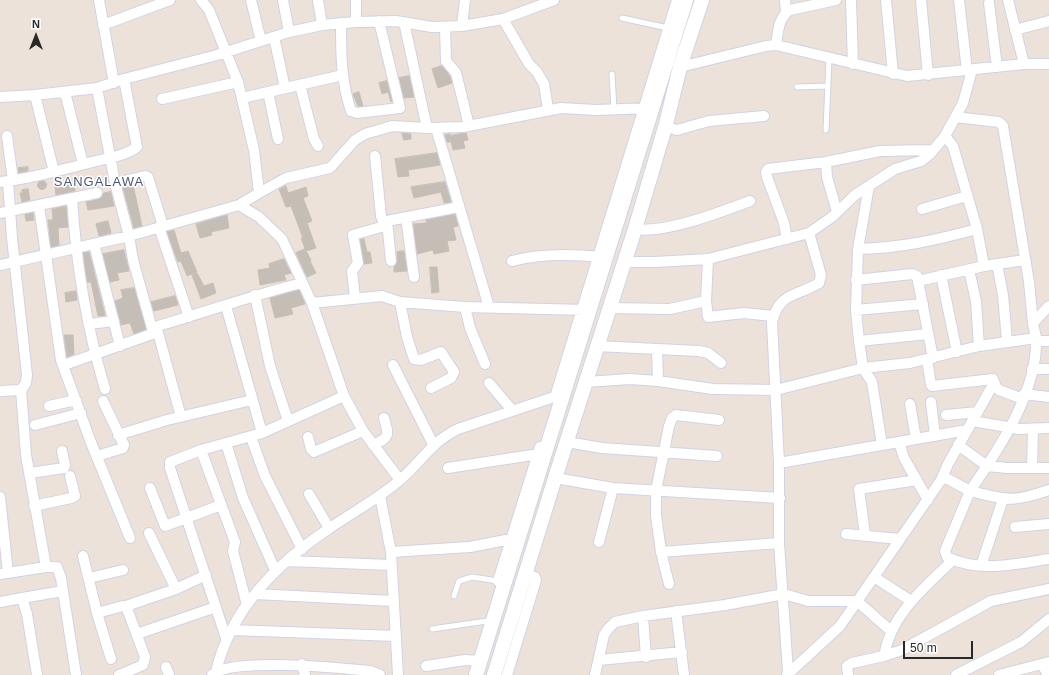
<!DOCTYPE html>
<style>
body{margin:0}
#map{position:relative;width:1049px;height:675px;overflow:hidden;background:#ece2da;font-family:Arial,sans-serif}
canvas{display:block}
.north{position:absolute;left:16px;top:16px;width:40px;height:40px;-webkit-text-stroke:3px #fff;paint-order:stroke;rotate:0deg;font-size:11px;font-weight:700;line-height:16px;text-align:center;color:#292929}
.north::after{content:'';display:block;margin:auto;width:14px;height:18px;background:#292929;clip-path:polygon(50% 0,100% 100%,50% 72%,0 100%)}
.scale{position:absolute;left:903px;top:641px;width:70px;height:18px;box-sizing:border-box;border:2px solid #292929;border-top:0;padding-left:5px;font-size:12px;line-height:14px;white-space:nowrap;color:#292929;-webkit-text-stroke:3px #fff;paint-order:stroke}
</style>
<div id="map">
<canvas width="1049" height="675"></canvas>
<div class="north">N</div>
<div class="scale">50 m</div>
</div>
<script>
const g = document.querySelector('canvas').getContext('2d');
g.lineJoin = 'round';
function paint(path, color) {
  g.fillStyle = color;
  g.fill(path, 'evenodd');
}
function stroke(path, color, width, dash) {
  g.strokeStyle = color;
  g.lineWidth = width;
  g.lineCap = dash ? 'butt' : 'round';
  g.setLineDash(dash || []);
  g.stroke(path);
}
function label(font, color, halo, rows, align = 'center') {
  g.font = font + ' Arial,sans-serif';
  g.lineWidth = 3;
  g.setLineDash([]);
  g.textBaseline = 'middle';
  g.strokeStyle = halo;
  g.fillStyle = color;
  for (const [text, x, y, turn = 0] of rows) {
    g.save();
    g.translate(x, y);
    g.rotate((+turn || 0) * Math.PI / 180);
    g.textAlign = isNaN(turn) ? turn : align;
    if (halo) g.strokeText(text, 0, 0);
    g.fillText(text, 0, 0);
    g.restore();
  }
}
const building = new Path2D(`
 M442,66L450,76L452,83L438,88L432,69Z
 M409,76L414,97L404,98L399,78Z
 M387,81L392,101L391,102L388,92L382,94L379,83Z
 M359,92L363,106H358L353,94Z
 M402,133L411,134V139L404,140Z
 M466,133L468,140L463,141L465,148L453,150L450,136Z
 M450,134L451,142H447L445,135Z
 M437,153L440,165L408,170L409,176L398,177L395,159Z
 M28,167V171L19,173L18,168Z
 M37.5 185a4.5 4.5 0 1 1 9 0a4.5 4.5 0 1 1-9 0Z
 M445,182L451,202L444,203L441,192L414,198L411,187Z
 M74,183L75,191L56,195L55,186Z
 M133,185L142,226L134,228L123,188Z
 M286,186L288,193L306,187L308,196L303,198L312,221L307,223L316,248L306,251L301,238H303L291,206L286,207L279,189Z
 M28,189L30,200L22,202L20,193H22V190Z
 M111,192L114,206L88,210L86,202L99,199L104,193Z
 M66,206L68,227L58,228L59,245L51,247L48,220H53L52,209Z
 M33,213L34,220L26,221L25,215Z
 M455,214L458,226L453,227L456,240L447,241L449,251L434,254L433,250L417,254L413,224L427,223L426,220Z
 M227,215L229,228L211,232L212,235L200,238L196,224Z
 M108,221L111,233L99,236L96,224Z
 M174,230L181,253L188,251L197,272L187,276L181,261L178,262L167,232Z
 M364,239L367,252H370L372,263L364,264L360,240Z
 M305,249L311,260L310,261L316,273L307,277L296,253Z
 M124,250L129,271L117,273L119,280L110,282L103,254Z
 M404,251L407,271L394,272V267L397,261V252Z
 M89,252L105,315L104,316H98L91,282H87L83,253Z
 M284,259L291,273L284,275L286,280L260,285L258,270L270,268L269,264Z
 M430,267H437L439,292L432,293Z
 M197,273L204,286L213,283L216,293L201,299L192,275Z
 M134,288L146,329L134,334L130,323L121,325L115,301L123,298L121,290Z
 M299,290L305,304L291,308L293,314L275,318L270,298Z
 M76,291L77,300L66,302L65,293Z
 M175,296L178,305L154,311L151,302Z
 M64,335H73L74,354L67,357Z`);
paint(building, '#c4beb6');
stroke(building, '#c7beb4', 1);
const lane = new Path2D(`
 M622,18L668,28
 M612,74L614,110
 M797,87L828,86
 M826,130L829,58
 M454,596L459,581L472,577L498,581
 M432,629L487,621`);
const street = new Path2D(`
 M99,0L114,83
 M251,0L261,41
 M283,0L289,32
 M318,0L322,25
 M356,0V22
 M785,0L786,13
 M851,0L853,64
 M886,0L893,74
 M921,0L928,75
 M959,0L967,71
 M1008,0L1024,64
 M989,3L997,67
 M503,19L529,64L537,72L544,84L548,109
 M404,22L427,128
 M341,23C341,53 341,82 351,111L357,113L400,108L379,21
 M103,25L170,0
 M462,26L465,0
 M445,27L446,61L456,73L469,126
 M1015,30L1049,21
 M274,37L285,88
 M776,45C778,33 778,17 790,10L836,0
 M680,67L766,46L776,45L907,76L1024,64H1049
 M300,85L314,139L318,146
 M65,92L83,164
 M268,92L278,139
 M35,95L54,172
 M0,97L35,95L97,88L124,79L217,55L289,32L322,25L356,22L396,21L432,27L462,26L503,19L554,0
 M242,98L343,75
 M162,99L238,82
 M955,117L999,122L1003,126L1029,282L1033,323
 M666,124L669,128L677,130L709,121L764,116
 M436,128L489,307
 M7,136L13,180
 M945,136L953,146L977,229L984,266L1025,260
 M375,156L381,216L384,225
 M826,162L827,177L837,212
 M0,182C29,179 56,171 85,164C101,159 124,157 137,147L124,79
 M115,183L145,176L148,177L163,226
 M259,193L286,178L330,168L355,140L365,134L392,126L427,128L463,127L561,108L596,110L650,108
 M72,198C76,265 86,325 105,389
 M239,205L259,217L282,239L312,303L344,396L363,431L400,480
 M39,206L61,360L90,440L130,538
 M922,209L967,196
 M0,213L97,193
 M406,217L414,277
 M387,221L391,261
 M159,227L189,317
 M635,229C664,234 721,212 750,201
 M787,239L784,223L767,177L766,172L768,169L826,162L880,151L933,150
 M94,244L120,346
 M858,249L869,186
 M708,259L706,301L708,317L744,313L773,316
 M512,261C541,253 572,254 602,257
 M623,262H655L708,259L809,233L832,217L855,195L895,169L921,161L930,154L945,136L963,103L972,70
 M997,264L1003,295L1007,341
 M0,265L129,236L239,205L259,193L254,150L238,82L209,10L201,0
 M969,270L976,301L979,346
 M941,275L957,352
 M856,280L912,274L917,276L918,281
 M255,295L270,366L288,421
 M355,298L352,271L358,263L353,235L381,227L387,221L459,207
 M400,302L407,337L414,359L421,360L441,352L454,372L451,378L431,388
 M312,303L382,296L400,302L465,307L587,310
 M226,306L262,433
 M465,307L470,328L485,364
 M609,308L670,309L706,301
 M856,310L923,304
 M89,324L114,321
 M1036,338L1039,341H1049
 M859,341L928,334
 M596,346L699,351L708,353L721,363
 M657,350L658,381
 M933,358L918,281L984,266
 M927,359L931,385L932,386L993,379L996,387L999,390L1023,399
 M64,365L152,334L153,332L133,260L129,236L115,183L97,88
 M393,365L434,446
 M1032,369H1049
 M586,382L630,379L658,381L713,389L776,390L863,368L910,363L979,346L1036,338L1033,323L1049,306
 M489,383L512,410
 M21,390L26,455L46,567
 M0,391L21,390L26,383L27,375L12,238L8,181
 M556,394L677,0
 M1024,394L1049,397
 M931,402L935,436
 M910,404L916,439
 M49,406L76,400
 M946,415L978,412
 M181,417L157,329L158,326C206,312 253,295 302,283
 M972,421L1019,429L1049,428
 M35,425L81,413
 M118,435L167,420L252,400
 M251,437L265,476L302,549
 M308,437L311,449L314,452L363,431
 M567,442L602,448L717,456
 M899,442L904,458L928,500
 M226,443L243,498L275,570
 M373,445C390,437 389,436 384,418
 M882,445L872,382L863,368L859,341L856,310L858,249C901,248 936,240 977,229
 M958,445L987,466L1007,468H1049
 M201,450L235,542L233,551L247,605
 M97,456L123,448L124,445L103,401
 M779,463L967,430
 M448,468L532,455L543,458
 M1032,468L1033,430
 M30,473L64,468L65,465L62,451
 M555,478L613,488L780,498
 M941,480L948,464L994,383
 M150,488L165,526L221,505
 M1049,490C1012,503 1007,500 970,491L945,551L947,557C979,573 1015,564 1049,559
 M309,494L329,528
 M380,496L391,552L470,547L516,538
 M0,497L8,573
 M34,506L71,498L75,496L70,476
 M1015,527L1049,524
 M149,533L176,589
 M846,534L900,539
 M865,535L859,489L917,480
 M599,542L613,488
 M391,552L398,675
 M661,552L779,543
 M83,556L97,613L123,606H126L145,657L143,665L119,675
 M287,561L391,565
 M981,566L1003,499
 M0,574L46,567H57L61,578L76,675
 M874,577L911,601
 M89,578L123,570
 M498,581L540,447
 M669,584L661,552L656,515V491L669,426L672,418L676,415L719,420
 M255,594L394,601
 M0,602L22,598
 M126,606L176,589L206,575
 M676,611L684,675
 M97,613L111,659
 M643,616L646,657
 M231,630L396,636
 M137,634L216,607
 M226,638L170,468V462L201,450L262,433L344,396
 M884,656C891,614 924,588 953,560
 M599,660L682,652
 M302,664L305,675
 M1042,664L1048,675
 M426,666L465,660L481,661
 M166,667L169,675
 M216,672C230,610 278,562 330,528C353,512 378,499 400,480C421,462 431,442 458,429L563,394
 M788,672L779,543V463L772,322C779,292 798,296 819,283L821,275L809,233
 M37,675L27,614L22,598L63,591
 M212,675C231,657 342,668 370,671L380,675
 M507,675L536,580L535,577L525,574
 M595,675L604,635L608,629L615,622L643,616L725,605L784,594L808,601H857L891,631
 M787,675L840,626L941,480L946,478L970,491L972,488C1001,446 1038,390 1036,338
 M848,675L847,666L852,663L884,656L902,650L991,601L1049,589
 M956,675L1021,642L1049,619
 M999,675L1049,662`);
const secondary = new Path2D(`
 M476,675L686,0
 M494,675L555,478L635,229L666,124L680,67L702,0`);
stroke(lane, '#cfd4e3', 7);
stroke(street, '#cfd4e3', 12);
stroke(secondary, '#cfd4e3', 16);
stroke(lane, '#fff', 5);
stroke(street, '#fff', 10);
stroke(secondary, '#fff', 14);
g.letterSpacing = '1px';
label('13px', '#48567b', '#fff', [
 ["SANGALAWA",99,182]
]);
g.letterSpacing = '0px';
</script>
